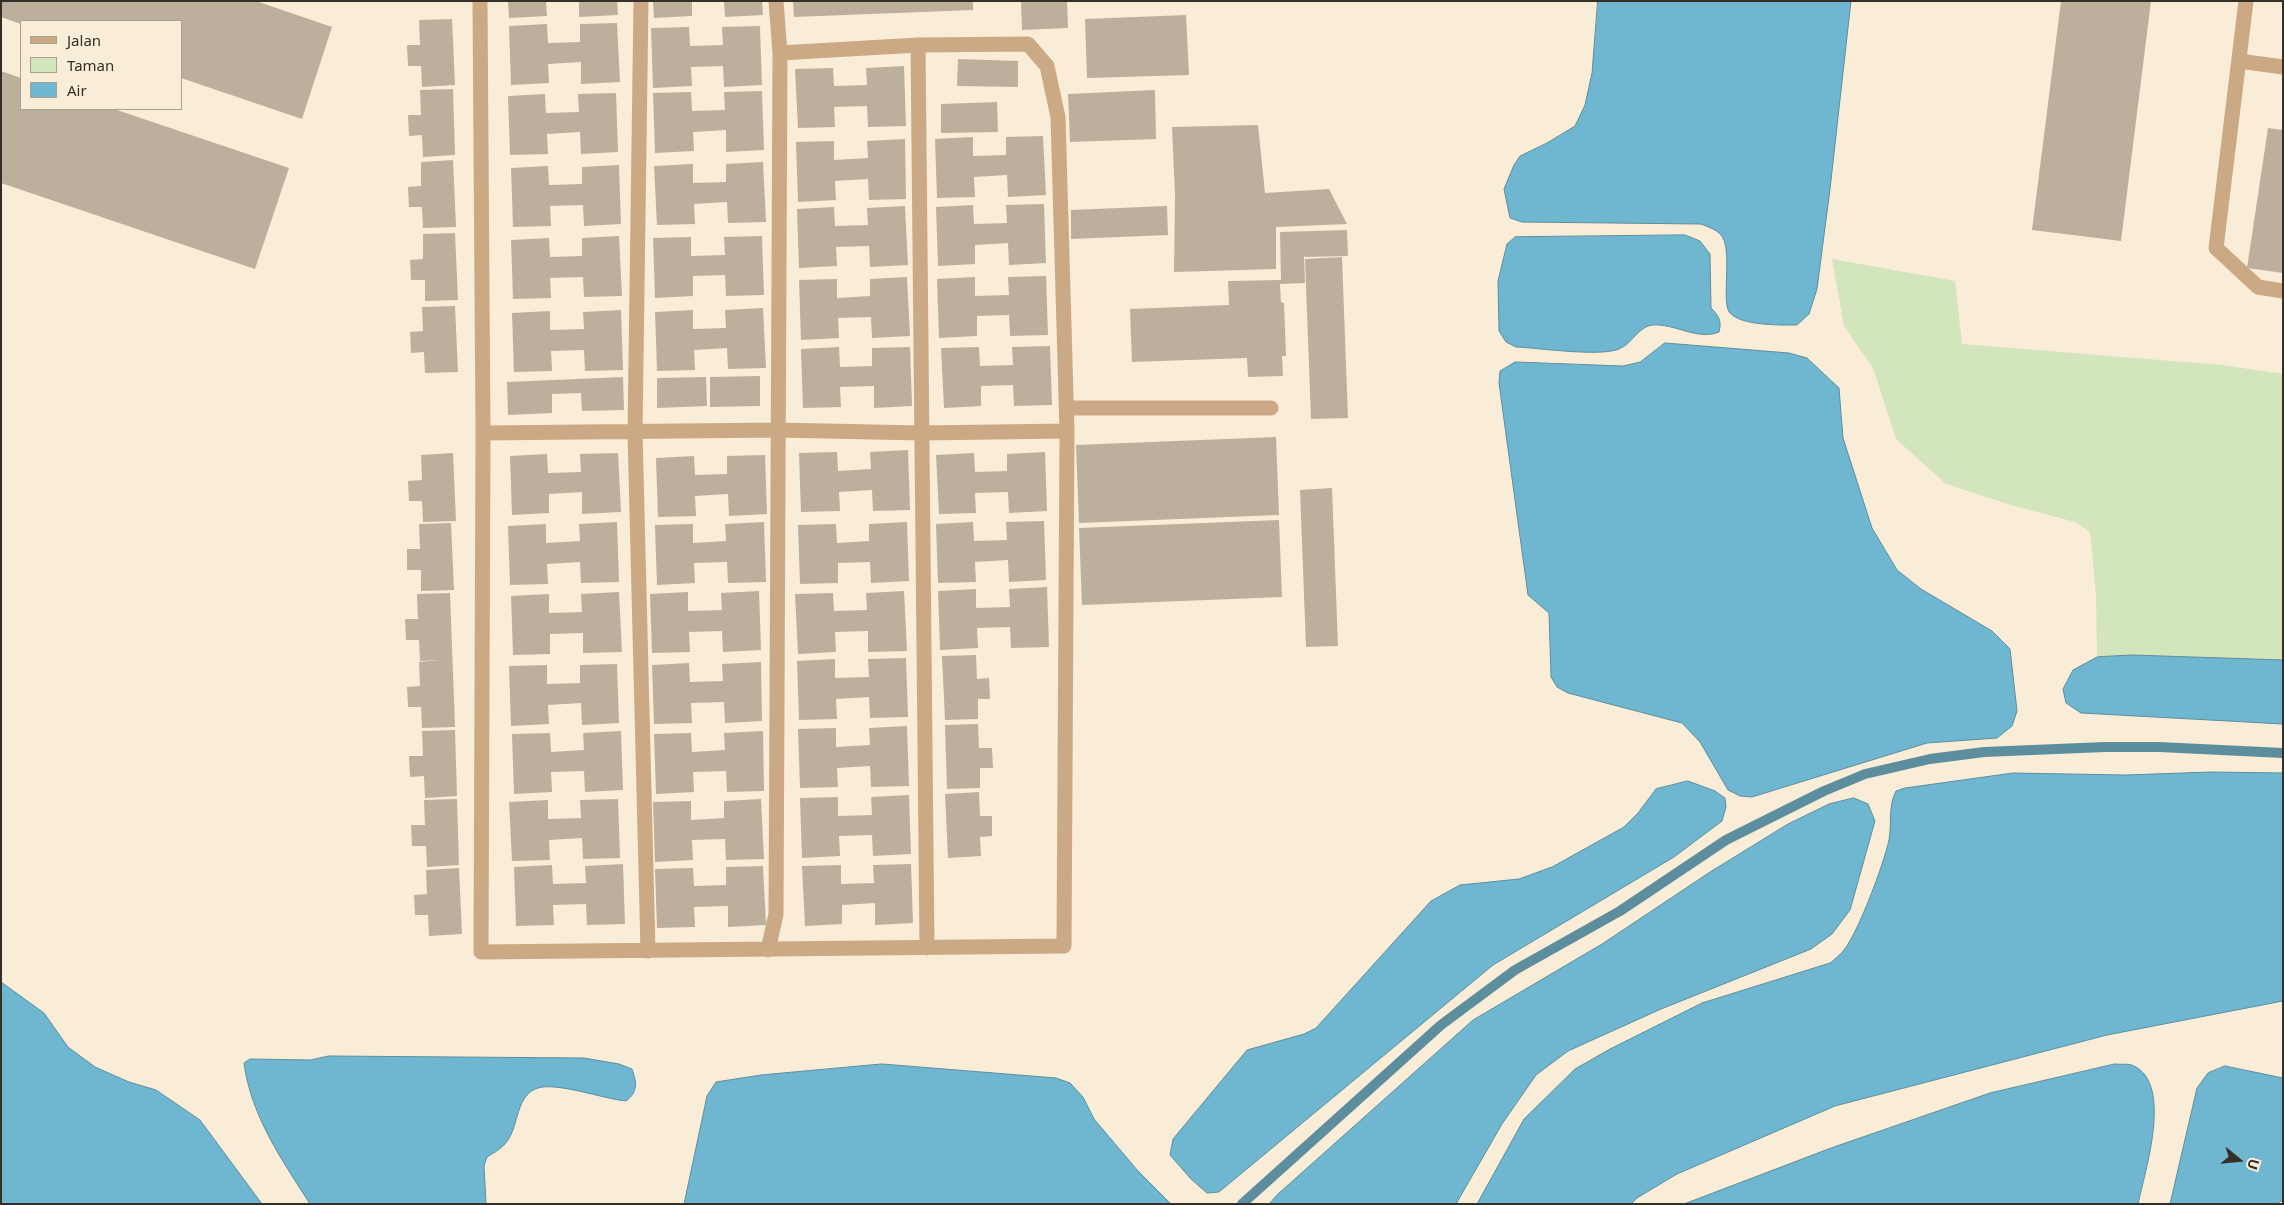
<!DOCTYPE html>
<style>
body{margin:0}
#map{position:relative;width:2284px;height:1205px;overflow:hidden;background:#f9edd8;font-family:"Noto Sans",sans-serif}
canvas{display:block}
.frame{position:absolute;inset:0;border:2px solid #342f27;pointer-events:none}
.legend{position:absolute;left:20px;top:20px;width:162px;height:90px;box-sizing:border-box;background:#f9edd8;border:1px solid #aaa191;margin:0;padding:6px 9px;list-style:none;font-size:15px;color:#342f27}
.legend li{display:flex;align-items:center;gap:10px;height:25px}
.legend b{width:25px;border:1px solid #aaa191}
.north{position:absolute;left:2214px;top:1135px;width:50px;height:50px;-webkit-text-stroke:4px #f9edd8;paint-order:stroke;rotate:107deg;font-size:14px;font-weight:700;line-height:20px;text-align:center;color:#342f27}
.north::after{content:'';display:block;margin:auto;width:18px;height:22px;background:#342f27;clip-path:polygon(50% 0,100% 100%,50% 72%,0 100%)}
</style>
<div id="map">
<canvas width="2284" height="1205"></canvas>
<div class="frame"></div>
<ul class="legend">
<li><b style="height:6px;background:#cba984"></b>Jalan</li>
<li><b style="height:14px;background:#d2e5bd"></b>Taman</li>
<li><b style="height:14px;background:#6fb6d1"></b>Air</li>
</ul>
<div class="north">U</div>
</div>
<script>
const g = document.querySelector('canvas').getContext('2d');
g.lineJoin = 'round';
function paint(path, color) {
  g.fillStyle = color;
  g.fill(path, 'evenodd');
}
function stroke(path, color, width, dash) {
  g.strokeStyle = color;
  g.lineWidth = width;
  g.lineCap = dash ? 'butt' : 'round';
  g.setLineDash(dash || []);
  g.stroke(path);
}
paint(new Path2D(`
 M1832,259L1955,281L1962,344L2222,365L2283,374V660L2097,657L2096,595L2090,532L2075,522L2011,505L1946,484L1896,439L1873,368L1844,326Z`), '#d2e5bd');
const water = new Path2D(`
 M1598,1H1851L1830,189L1817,289L1809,314L1797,325C1780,325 1742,326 1730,313C1721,304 1732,255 1723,238C1719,230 1708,227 1701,224L1522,222L1510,218L1504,189L1514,165L1520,156L1547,143L1575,126L1585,105L1592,73Z
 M1685,235L1700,241L1710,254L1711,308C1719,316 1722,321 1719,332C1698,341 1674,323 1652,325C1638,327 1632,344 1619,349C1599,357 1540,348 1516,347L1506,342L1499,331L1498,281L1507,244L1515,237Z
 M1665,343L1789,353L1807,358L1839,388L1843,438L1872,528L1897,570L1921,589L1992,631L2010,649L2017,711L2012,726L1997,738L1927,743L1752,797L1740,796L1728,790L1700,742L1682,723L1568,693L1557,687L1551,677L1549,613L1528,595L1499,383L1500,371L1515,362L1623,366L1640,362Z
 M2132,655L2283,660V724L2081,713L2066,703L2063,689L2073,670L2097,657Z
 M2212,772L2283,773V1001L2107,1035L1835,1106L1677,1174L1637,1198L1631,1204H1477L1524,1119L1575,1069L1610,1049L1702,1003L1830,963C1835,959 1840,955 1844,950C1859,931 1884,863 1889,840C1892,823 1888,806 1896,791L1905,788L2013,773L2125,775Z
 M1688,781L1715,791L1725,798L1726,807L1722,821L1674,857L1493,965L1219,1192L1207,1193L1191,1179L1170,1155L1173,1139L1247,1050L1304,1034L1316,1028L1431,901L1460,885L1519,879L1552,867L1624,827L1638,813L1656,789Z
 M1854,798L1868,804L1875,821L1850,910L1832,934L1811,949L1661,1009L1568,1051L1536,1075L1502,1124L1456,1204H1269L1278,1194L1473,1020L1602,944L1710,872L1788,824L1829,804Z
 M1,982L44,1013L68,1047L95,1067L129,1082L156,1090L200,1120L262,1204H1Z
 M329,1056L584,1058L619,1064L632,1069C637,1083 638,1092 626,1101C604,1099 557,1082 538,1088C516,1095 519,1124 508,1140C503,1148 495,1152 487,1157L484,1166L486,1204H310C282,1160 251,1116 244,1063L250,1059L310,1060Z
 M882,1064L1056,1078L1070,1083L1083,1097L1094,1119L1138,1171L1171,1204H684L707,1096L716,1082L761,1075Z
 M2115,1064C2120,1065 2129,1063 2134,1066C2173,1085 2145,1171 2138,1204H1684L1831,1148L1990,1093Z
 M2225,1066L2283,1078V1200L2276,1204H2170L2197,1088L2208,1073Z`);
paint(water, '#6fb6d1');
stroke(water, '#5d8e9e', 1);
stroke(new Path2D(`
 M1242,1204L1441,1025L1515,970L1620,911L1726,840L1824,791L1865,774L1930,759L1984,752L2105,747H2159L2283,753`), '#5d8e9e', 10);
paint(new Path2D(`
 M1,1H256L332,27L302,119L181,78V21H21V24L1,17Z
 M508,1H546L547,16L509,18Z
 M579,1H617L618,15L579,17Z
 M653,1H692V16L654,18Z
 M724,1H762L763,15L725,17Z
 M793,1H973V10L794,17Z
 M1021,1H1067L1068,28L1022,30Z
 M2061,1H2151L2121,241L2032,230Z
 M1186,15L1189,75L1087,78L1085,19Z
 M452,19L455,85L422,87L421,66H408L407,45H420L419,20Z
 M617,23L620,82L581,84V62L548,64L549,83L511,85L509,26L547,24L548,43L580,42V24Z
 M760,26L762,85L724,87L723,66L691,67L692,86L653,88L651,28L689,27L690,46L723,45L722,27Z
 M958,59L1018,61V87L957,86Z
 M904,66L906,126L868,127L867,106L834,107L835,127L798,128L795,69L833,68L834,86L867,85L866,68Z
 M1,71L21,78V109H114L289,168L255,269L1,183Z
 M453,89L455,155L423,157L422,135L409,136L408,115H421L420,90Z
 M1155,90L1156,139L1070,142L1068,94Z
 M762,91L764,150L726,152V130L693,132L694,151L655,153L653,93L691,92L692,111L725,110L724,92Z
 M616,93L618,152L581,154L580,132L547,134L548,154L510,155L508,96L545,94L546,113L579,112L578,94Z
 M997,102L998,132L941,133V104Z
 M1258,125L1265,193L1329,189L1347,224L1276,227V269L1174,272L1175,196L1172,127Z
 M2268,128L2283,130V273L2247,268Z
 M1043,136L1046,195L1008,197L1007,175L974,177L975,197L937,198L935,139L973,137V156L1006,155V137Z
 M905,139L906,199L869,200L868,179L835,181L836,200L798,202L796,142L834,141V160L868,158L867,141Z
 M453,160L456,227L423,228L422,207H409L408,187L421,186V162Z
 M763,162L766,222L728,223L727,202L694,204L695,224L657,225L654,166L693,164V183L726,182V164Z
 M619,165L621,224L584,226L583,205L550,206L551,226L513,227L511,168L548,166L549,185L582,184V167Z
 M1044,204L1046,263L1009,265L1008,243L975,245V264L938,266L936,207L973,205L974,224L1007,223L1006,205Z
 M905,206L908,265L870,267L869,246L836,247L837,266L799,268L797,209L834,207L835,226L868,225L867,208Z
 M1167,206L1168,235L1071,239V210Z
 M1347,230L1348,256L1305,257L1304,255L1305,283L1280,284L1281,302L1284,303L1286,356H1282L1283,376L1248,377L1247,358L1132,362L1130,309L1229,305L1228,281L1281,280L1280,232Z
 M455,233L458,300L425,301V280H411L410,260L423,259V234Z
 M619,236L622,296L584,297L583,277L550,278L551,298L513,299L511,240L549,238L550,257L582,256V238Z
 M762,236L764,295L726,296L725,275L693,276V296L655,298L653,238L691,237V256L725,255L724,237Z
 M1342,257L1348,418L1311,419L1305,259Z
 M1046,276L1048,335L1010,336L1009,315L977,316V336L939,338L937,279L975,277V296L1009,295L1008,277Z
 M907,277L910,336L872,338L871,317L838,318L839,338L801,340L799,280L837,279V298L870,296V279Z
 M455,306L458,372L425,373L424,352L411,353L410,332L423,331L422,307Z
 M763,308L766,368L728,369L727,348L694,350L695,370L657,371L655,312L693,310V329L726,328L725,310Z
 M621,310L623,370L585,371L584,350L551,351L552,371L514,372L512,313L550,311V330L584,329L583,312Z
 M1050,346L1052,405L1014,406L1013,385L981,386V406L944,408L941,348L979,347L980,366L1013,365L1012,347Z
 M839,347L840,367L872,366V348L910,347L912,406L874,408V386L840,387L841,407L803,408L801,349Z
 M760,376V406L710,407V377Z
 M623,377L624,410L582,411L581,393L552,394V413L508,415L507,382Z
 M706,377L707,406L657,408V378Z
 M1276,437L1279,515L1079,523L1076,445Z
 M908,450L910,510L873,511L872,490L839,492L840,511L801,512L799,453L837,452L838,471L871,469L870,452Z
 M1045,452L1047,511L1009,513L1008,492L975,493L976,513L939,514L936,455L974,453L975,472L1007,471V454Z
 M453,453L456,521L423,522L422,501H409L408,481L422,480L421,455Z
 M618,453L621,512L582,514V492L549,494V513L512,515L510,456L547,454L548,473L581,472L580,454Z
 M765,455L767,514L729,516L728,494L695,496L696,516L658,517L656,458L694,456L695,475L727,474V456Z
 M1332,488L1338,646L1306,647L1300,490Z
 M1279,520L1282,597L1082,605L1079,528Z
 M1044,521L1046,580L1009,582L1008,560L975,562L976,582L938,583L936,524L973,522L974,541L1007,540L1006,522Z
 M617,522L619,582L581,583L580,562L547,564L548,584L510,585L508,526L546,524V543L580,541L579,524Z
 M764,522L766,582L728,583L727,562L694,563L695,583L657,585L655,525L693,524V543L726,541L725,524Z
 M907,522L909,581L871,583L870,562L838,563V583L800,584L798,525L836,524L837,543L869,541V524Z
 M451,523L454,590L421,591V570H407V549H420L419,524Z
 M1047,587L1049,647L1011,648L1010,627L977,628L978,648L940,650L938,591L976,589V608L1010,607L1009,589Z
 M759,591L761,650L723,652L722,631L689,632L690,652L652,653L650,594L688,592V611L722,610L721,593Z
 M904,591L907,651L868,652V631L835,632L836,652L798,654L795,594L833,593L834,611L867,610L866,593Z
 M619,592L622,652L583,653V633L550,634V654L513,655L511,596L549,594V613L582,612L581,594Z
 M450,593L455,727L422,728L421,707H408L407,687L420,686L419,662L439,660L420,661L419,640H406L405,619H418L417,594Z
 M976,655L977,679L989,678L990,699H978V719L945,720L942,656Z
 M906,658L908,717L870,718L869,697L836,699L837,719L799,720L797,661L835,659V678L869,677L868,659Z
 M761,662L762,721L725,723L724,702L691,703L692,723L654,724L652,665L689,663L690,682L723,681L722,664Z
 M617,664L619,723L582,725L581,703L548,705L549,724L511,726L509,666L547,665V684L580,683V665Z
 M978,724L979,748H992L993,768H980V788L947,789L945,725Z
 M907,726L909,786L871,787L870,766L837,768L838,787L800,788L798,729L836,728V747L870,745L869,728Z
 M455,730L457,796L425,798L424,776L410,777L409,756H423L422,731Z
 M621,731L623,790L585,792L584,771L551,772L552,792L514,794L512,734L550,733L551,752L584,750L583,733Z
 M763,731L764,791L727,792L726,771L693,772L694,792L656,794L654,734L691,733L692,752L725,750L724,733Z
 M979,792L980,816H992V836L980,837L981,856L948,858L945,794Z
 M909,795L911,854L873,856L872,835L839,836L840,856L802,858L800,798L838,797V816L872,815L871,797Z
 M457,799L459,865L427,867L426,846H412L411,825H425L424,800Z
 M618,799L620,858L583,859L582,838L549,840L550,860L512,861L509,802L548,800V819L581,818L580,800Z
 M761,799L764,859L726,860L725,839L692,840L693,860L655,862L653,802L691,801V820L724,818V801Z
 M623,864L625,924L587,925L586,904L553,905L554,925L516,926L514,867L552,865L553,884L586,883L585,866Z
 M911,864L913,923L875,925V903L842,905V924L805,926L802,866L841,865V884L874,883L873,865Z
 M763,866L766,925L728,927V906L694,907L695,927L657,928L655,869L693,868L694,886L726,885V867Z
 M459,868L462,934L429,936L428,915H415L414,895L427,894L426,870Z`), '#bcb09c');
stroke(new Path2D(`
 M480,1L483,433L481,952L1064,946L1067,431L1058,117L1047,66L1028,44L918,45L780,53
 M641,1L635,432L648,951
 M2246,1L2216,248L2258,287L2283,291
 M918,45L927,948
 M2239,61L2283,67
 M1067,408H1271
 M483,433L778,430L921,433L1067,431
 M768,950L776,914L780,53L776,1`), '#cba984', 15);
</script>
